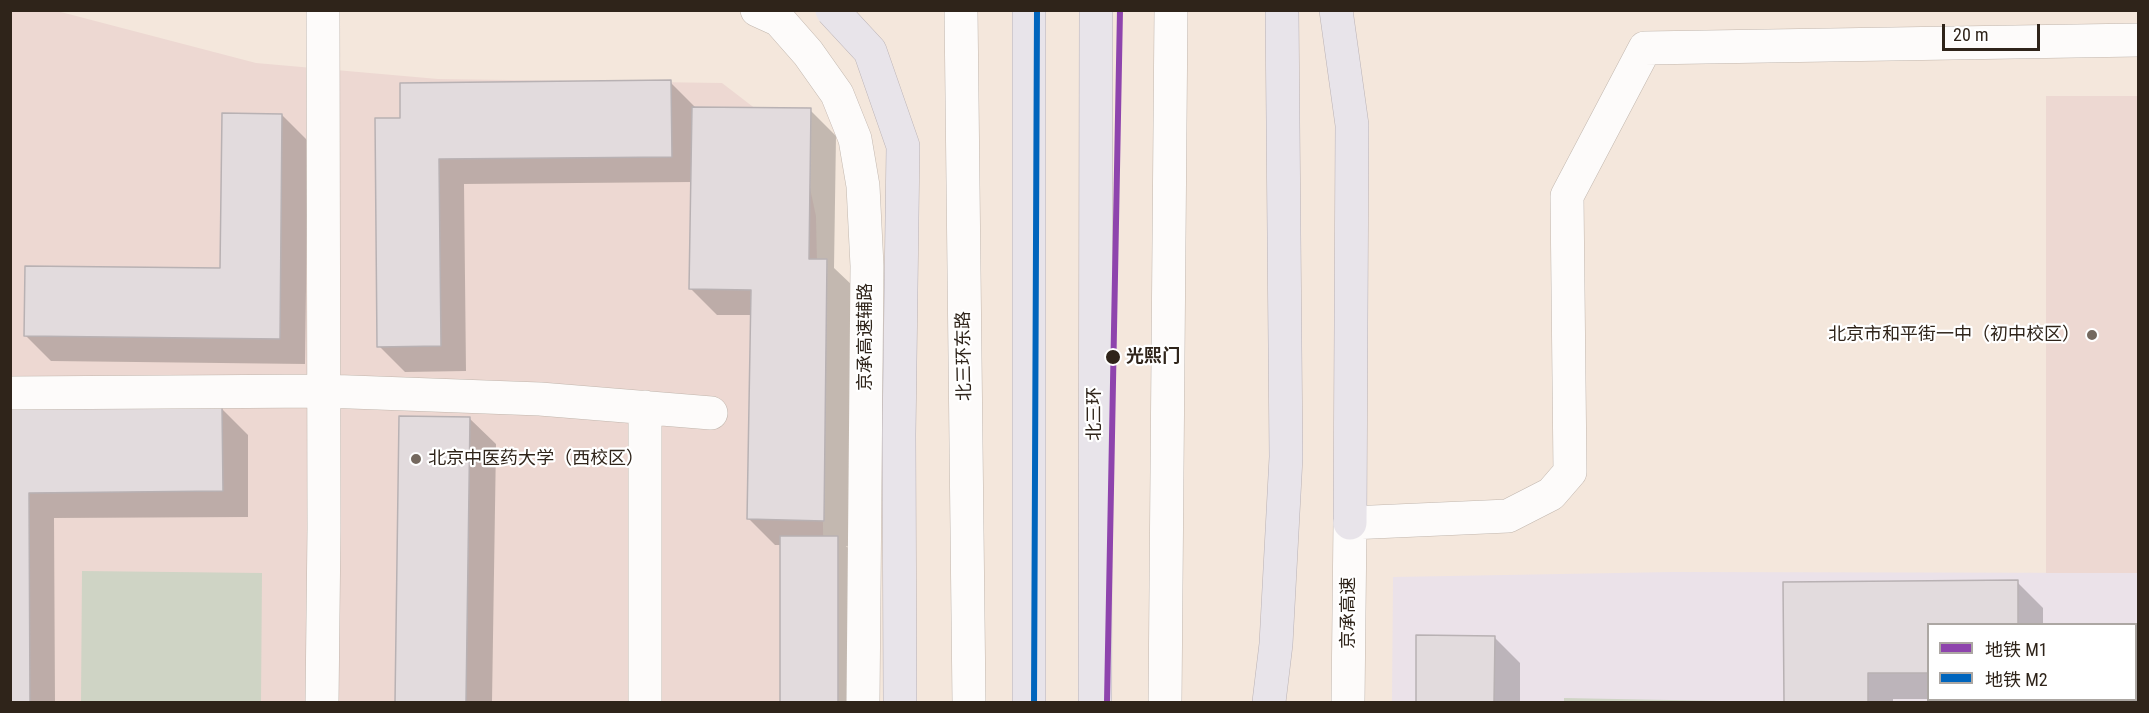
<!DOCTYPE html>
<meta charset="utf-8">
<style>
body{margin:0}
#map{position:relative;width:2149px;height:713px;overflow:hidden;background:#f4e7dc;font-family:"Roboto Condensed","Noto Sans SC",sans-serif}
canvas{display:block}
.frame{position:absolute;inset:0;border:12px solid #2f241a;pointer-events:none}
.legend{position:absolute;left:1927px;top:623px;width:210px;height:78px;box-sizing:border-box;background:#fff;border:2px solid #aca7a3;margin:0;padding:8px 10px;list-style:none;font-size:18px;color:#2f241a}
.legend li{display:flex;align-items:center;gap:12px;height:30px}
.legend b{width:30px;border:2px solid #aca7a3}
.scale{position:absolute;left:1942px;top:24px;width:98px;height:27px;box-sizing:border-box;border:3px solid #2f241a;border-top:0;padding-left:8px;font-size:18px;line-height:21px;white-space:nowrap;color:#2f241a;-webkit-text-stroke:4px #fff;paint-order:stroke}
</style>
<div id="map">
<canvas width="2149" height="713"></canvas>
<div class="frame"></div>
<ul class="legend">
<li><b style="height:8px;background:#8e44ad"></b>地铁 M1</li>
<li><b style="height:8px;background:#0065bd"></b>地铁 M2</li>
</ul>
<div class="scale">20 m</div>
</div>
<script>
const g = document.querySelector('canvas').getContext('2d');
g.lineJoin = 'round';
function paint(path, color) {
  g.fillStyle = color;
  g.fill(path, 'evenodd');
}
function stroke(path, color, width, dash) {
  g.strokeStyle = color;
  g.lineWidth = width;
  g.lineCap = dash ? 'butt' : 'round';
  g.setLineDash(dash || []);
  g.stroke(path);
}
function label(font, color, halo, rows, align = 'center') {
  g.font = font + ' "Roboto Condensed","Noto Sans SC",sans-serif';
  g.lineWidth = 4.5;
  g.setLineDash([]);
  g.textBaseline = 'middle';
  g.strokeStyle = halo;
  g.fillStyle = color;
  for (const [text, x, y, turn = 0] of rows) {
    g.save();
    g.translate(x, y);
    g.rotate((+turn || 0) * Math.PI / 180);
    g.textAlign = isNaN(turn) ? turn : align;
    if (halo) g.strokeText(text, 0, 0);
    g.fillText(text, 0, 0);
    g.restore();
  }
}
paint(new Path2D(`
 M1673,572L2138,573V702H1392L1393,577ZM1928,624H2136V700H1928Z`), '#ebe2e9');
paint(new Path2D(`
 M10,11H57L256,63L438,79L722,83L778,126L803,155L816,216L827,702H11Z
 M2046,96H2138V573H2046Z`), '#edd8d2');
paint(new Path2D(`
 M82,571L262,573L261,702H81Z
 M1564,698L1722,701V702H1564Z`), '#cfd4c5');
paint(new Path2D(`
 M670,82L696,108L810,110L836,136L834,268L853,286L849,546H846L864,563V702H782V545H775L749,519L752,315H717L691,289L692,182L464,184L466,371L405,372L379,346L402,119Z
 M282,115L308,141L305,364L51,361L25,335L222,270Z
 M222,409L248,435V517L54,518L55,702H10V410Z
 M400,417L469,418L496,444L492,702H396Z
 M2017,582L2043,608V624H1928V699H1893V702H1786L1785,584Z
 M1418,636L1494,637L1520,663V702H1417Z
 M2080,700H2135L2138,702H2080Z`), '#0003');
const building = new Path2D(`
 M671,80L672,157L439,159L441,346L377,347L375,118H400V83Z
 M692,107L811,108L809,259H827L824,521L747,519L751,290L689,289Z
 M222,113L282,114L280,339L24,336L25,266L220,268Z
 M222,407L223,491L29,493L30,702H10V408Z
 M399,416L470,417L466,702H395Z
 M780,536H838V702H780Z
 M2018,580V624H1928V673H1868V702H1784L1783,582Z
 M1416,635L1495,636L1494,702H1416Z
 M2078,700H2134V702H2078Z`);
paint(building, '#e2dbdd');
stroke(building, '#b8b1b3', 1.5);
const minor = new Path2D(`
 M757,10L779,20L808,53L837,94L855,139L863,186L867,266L863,702
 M961,10L969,702
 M10,393L324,391L540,399L711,413
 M322,702L324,529L323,10
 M645,702V407
 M1165,702L1171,10
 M1348,702L1350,523L1508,516L1551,494L1570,472L1567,196L1645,48L2138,40`);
const highway = new Path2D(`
 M1336,10L1352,125L1350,523
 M1029,702V10
 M1095,702L1096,10
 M1269,702L1276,644L1286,457L1282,10`);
stroke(minor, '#c1b6ad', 34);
stroke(highway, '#b9b1b4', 34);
stroke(minor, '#fdfbfa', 33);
stroke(highway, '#e8e4ea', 33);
const highwayBridge = new Path2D(`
 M832,10L870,51L903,146L899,434L900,702`);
stroke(highwayBridge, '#b9b1b4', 34, []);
stroke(highwayBridge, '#e8e4ea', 33);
stroke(new Path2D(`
 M1107,702L1120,10`), '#8e44ad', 6);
stroke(new Path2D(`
 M1034,702L1037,10`), '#0065bd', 6);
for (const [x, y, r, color] of [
 [2092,335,6,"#74685e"],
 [1113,357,8,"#2f241a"],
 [416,459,6,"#74685e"]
]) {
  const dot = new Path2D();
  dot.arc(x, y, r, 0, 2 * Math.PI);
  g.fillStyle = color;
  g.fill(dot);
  stroke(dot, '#fff', 2);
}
label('18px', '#2f241a', '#fff', [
 ["北京市和平街一中（初中校区）",2080,335],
 ["北京中医药大学（西校区）",428,459,"left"]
], 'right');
label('18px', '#2f241a', '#fff', [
 ["京承高速辅路",866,337,-90],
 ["北三环东路",965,356,-91],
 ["北三环",1095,414,-90],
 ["京承高速",1349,613,-90]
]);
label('bold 18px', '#2f241a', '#fff', [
 ["光熙门",1126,357]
], 'left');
</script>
